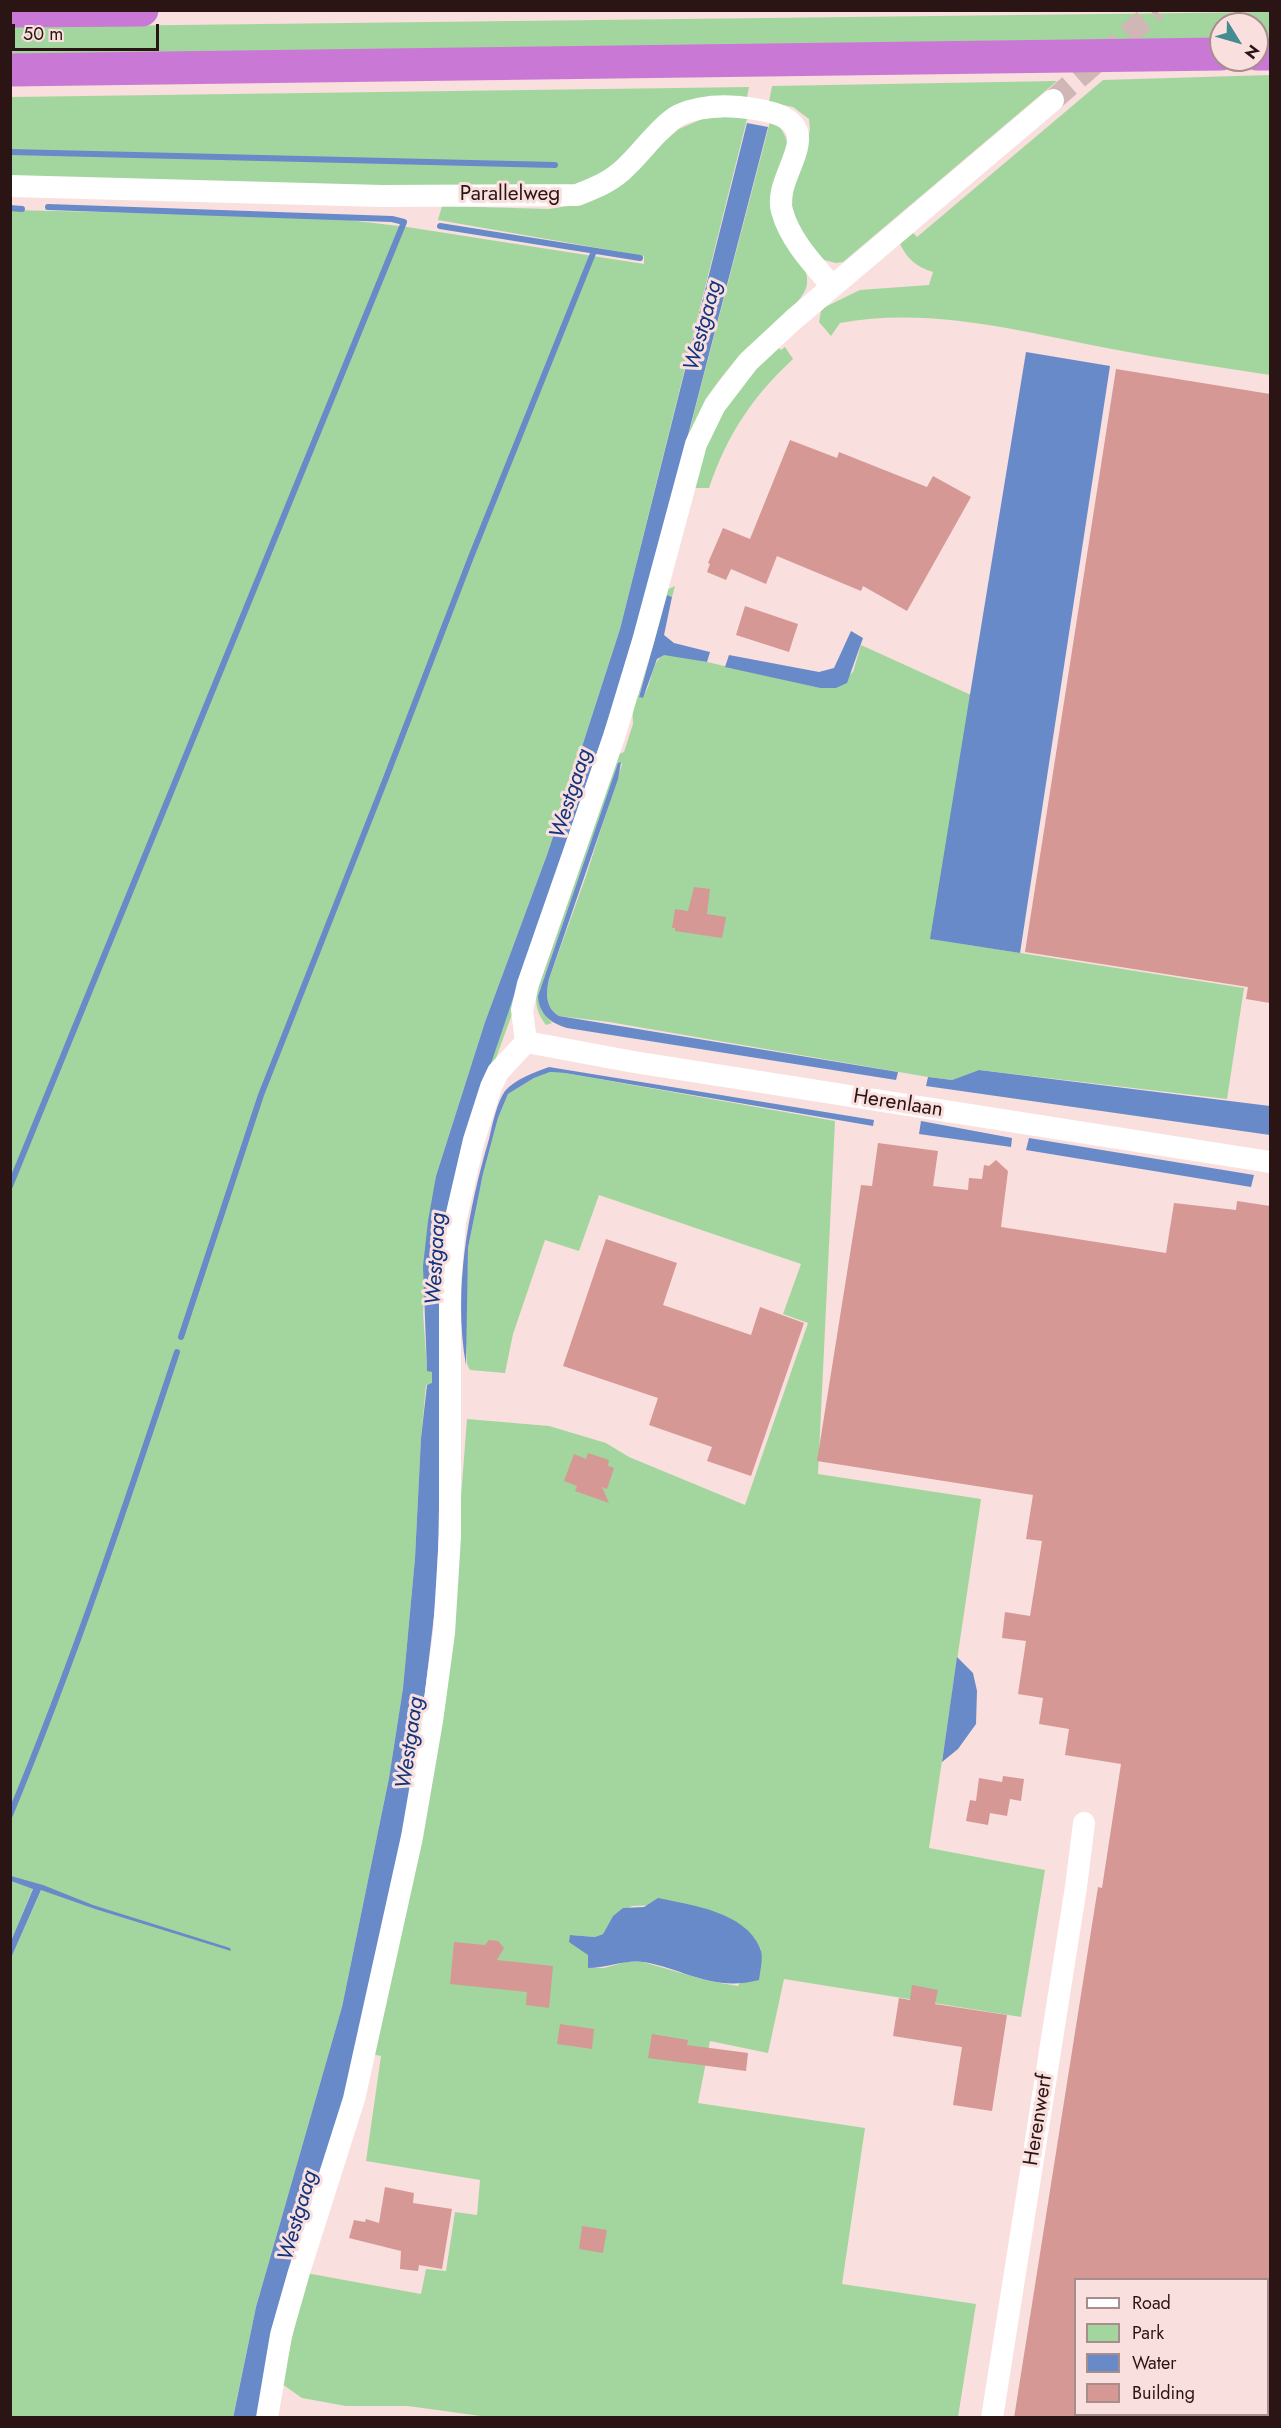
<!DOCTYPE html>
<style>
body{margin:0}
#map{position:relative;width:1281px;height:2428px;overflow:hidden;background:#f9dfdd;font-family:Jost,sans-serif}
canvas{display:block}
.frame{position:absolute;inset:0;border:12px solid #2b1514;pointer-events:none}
.legend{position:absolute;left:1074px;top:2278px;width:195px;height:138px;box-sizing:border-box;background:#f9dfdd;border:2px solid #a78e8d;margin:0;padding:8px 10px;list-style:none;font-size:18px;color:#2b1514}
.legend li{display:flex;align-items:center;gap:12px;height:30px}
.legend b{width:30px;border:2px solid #a78e8d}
.north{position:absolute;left:1209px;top:12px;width:60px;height:60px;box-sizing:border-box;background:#f9dfdd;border:2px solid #a78e8d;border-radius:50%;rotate:127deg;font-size:16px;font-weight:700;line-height:24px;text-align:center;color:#2b1514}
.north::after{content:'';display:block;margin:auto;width:21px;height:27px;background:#458c92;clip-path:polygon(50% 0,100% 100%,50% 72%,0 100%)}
.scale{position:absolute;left:12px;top:24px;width:147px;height:27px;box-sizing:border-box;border:3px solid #2b1514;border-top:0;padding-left:8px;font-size:18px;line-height:21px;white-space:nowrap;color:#2b1514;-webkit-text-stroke:4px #f9dfdd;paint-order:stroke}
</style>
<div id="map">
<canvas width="1281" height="2428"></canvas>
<div class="frame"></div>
<ul class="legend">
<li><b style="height:8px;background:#fff"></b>Road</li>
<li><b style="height:16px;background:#a3d69e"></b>Park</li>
<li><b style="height:16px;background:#688ac8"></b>Water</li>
<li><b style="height:16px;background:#d59895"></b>Building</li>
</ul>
<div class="north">N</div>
<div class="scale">50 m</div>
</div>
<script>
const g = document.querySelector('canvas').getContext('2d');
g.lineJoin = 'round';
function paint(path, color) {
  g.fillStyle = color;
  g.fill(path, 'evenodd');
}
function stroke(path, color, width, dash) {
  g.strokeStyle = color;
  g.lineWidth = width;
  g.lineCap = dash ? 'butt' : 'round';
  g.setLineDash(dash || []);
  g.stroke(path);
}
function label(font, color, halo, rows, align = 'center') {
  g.font = font + ' Jost,sans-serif';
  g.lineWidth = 6;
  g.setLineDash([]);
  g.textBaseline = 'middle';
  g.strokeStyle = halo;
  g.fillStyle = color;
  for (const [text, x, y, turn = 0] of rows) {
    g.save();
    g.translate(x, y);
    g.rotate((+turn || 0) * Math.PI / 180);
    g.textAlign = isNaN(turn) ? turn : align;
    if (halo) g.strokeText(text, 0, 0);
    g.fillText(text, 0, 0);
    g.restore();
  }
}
paint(new Path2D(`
 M1270,12V46H1257V24H1221V46L11,58L10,27Z
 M1270,75V375C1218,367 1164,359 1112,349C1023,332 931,306 840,323L831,336L819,322L821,311L825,307L860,290L929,285L933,272C917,267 907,259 900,244L913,233L917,237L1103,80Z
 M1057,81L843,262L836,263L824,260L798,232L792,206L793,189L810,130L809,119L793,107L769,102L772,86Z
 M749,87L746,102L692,101L594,179L557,191L11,178V97Z
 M748,115L620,629L548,852L485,1022L436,1176L423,1312L427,1370L432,1372V1384L426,1385L421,1438L415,1558L403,1688L389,1778L342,2007L256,2307L233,2417L11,2418V1958L43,1886L10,1876L11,210L323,217L407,227L644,264V256L438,220L442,206L549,209L574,205L659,146L679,129L702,119Z
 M771,118C810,153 768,173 773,211C776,238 810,256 807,284C805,304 758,336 743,352C725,372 706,394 697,419C677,469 669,525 656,577C642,629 626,682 609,733C580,824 548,914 516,1003C491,1073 462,1144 451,1218C443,1269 446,1322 446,1374H442L441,1297L443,1244L452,1187L485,1077L563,860L622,679L649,585Z
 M778,347L781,350L785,347L793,359C752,397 727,435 709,488H689L716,422L755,370Z
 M675,586L672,597L667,595L639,696L641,698C653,688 649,664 664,654L707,662L820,688H836L853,672L861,645L971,695L931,939L1244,988L1227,1099L979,1070L952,1080L928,1077L609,1022L559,1016C545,1006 546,994 549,979L586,876L622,764L620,762L618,763L538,996L542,1012L552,1023L546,1025C534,1009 535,999 539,981L617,755L624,752L633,724L632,695L662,592Z
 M550,1072L565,1073L835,1121L818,1474L981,1499L929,1848L1045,1870L1021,2017L784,1979L768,2053L710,2041L698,2103L865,2128L842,2284L976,2304L958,2417L495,2418L408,2406H346L302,2398L282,2384L306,2273L421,2294L426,2269L446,2271L455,2212L477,2215L480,2180L366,2161L381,2056L371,2054L449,1653L467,1419L549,1426L606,1443L629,1457L745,1505L808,1323L783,1314L801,1264L599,1195L579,1251L545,1240L513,1334L505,1373L470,1370L467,1364L465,1319L468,1248L483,1174L498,1118L508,1094L534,1078ZM687,1904C723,1916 739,1915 761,1949L738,1986L709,1981L643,1962H626L604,1968H589L588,1955L570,1935L595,1937L603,1934L613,1916L632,1906Z
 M11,1881L33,1888L11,1941Z`), '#a3d69e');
paint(new Path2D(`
 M747,123L768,127L649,585L622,679L470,1125L439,1508L437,1590L415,1777L374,1984L257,2417L233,2418L256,2307L342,2007L389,1778L403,1688L415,1558L421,1438L427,1385L432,1383V1372L427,1371L423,1266L428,1221L436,1176L485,1022L548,852L620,629Z
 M1026,352L1110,366L1020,953L930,939Z
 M667,595L672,597L664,635L674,643L710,652L707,662L664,655L657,659L643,698L639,697Z
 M851,631L863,638L847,683L836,688H820L725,667L729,655L819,672L834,668Z
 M621,762L618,779L549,979C546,993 545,1007 559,1016L898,1072L896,1080L567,1028C551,1023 539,1015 538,996L618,763Z
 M549,1067L874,1120L873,1126L565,1073L550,1072L534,1078L508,1094L498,1118L483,1174L468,1248L466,1365C453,1289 468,1211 489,1139C492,1126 497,1102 505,1091C515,1079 535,1072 549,1067Z
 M979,1070L1270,1106V1135L926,1086L928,1077L952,1080Z
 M921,1121L1012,1138L1011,1147L919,1134Z
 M1029,1138L1254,1175L1251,1187L1026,1150Z
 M957,1657L973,1673L977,1691L976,1724L958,1749L942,1762Z
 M11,1876L43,1885L93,1905L230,1948L231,1951L95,1909L41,1890L11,1958V1941L33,1889L11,1881Z
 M658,1898C692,1905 745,1912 760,1948C764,1957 760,1971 759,1980C713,1992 687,1970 644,1962C626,1959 607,1968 588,1968V1955L569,1942L570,1935L595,1937L603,1934L613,1916L623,1908L644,1907Z`), '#688ac8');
stroke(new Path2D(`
 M10,152L555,165
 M10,208L22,209
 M440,226L640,258
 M10,1186L404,222L392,219L48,207
 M181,1337L261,1095L386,778L471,557L594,251
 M10,1815C73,1663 125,1508 177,1352`), '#688ac8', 6);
paint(new Path2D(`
 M1116,369L1270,394V1003L1246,999L1248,987L1025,952Z
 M790,440L837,458L839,452L927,487L933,476L971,497L907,611L863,586L861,591L777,556L766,584L731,569L726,580L707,572L710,564L708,563L723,528L750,539Z
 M745,606L798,624L789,652L736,635Z
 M694,887L710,889L707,914L726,917L722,938L675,931V928H672L675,909L688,911Z
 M878,1143L938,1151L933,1186L968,1190L969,1178L982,1179L984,1165L989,1166L996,1160L1008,1171L1001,1227L1166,1253L1174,1203L1236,1210L1237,1201L1270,1206V2280H1076V2418H1014L1098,1887L1102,1888L1121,1764L1065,1755L1069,1729L1039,1724L1043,1698L1018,1694L1026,1641L1002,1638L1005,1612L1030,1616L1042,1541L1026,1539L1033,1495L817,1461L861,1185L872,1186Z
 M606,1239L677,1263L663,1305L751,1335L760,1307L804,1323L751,1476L707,1461L712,1447L649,1425L658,1398L563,1366Z
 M588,1453L609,1460L608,1466L614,1468L607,1489L602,1487L609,1503L575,1491L577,1486L564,1481L574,1454L586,1459Z
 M1003,1776L1024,1779L1021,1801L1010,1799L1007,1816L990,1813L988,1825L966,1821L970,1800L976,1801L979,1778L1002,1782Z
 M489,1940L498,1941L504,1948L497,1960L553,1966L549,2008L526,2005L527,1992L450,1984L454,1942L485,1945Z
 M912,1985L938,1990L935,2004L1007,2015L992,2111L953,2105L962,2047L893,2036L899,1998L910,2000Z
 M560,2024L594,2029L592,2049L557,2044Z
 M652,2034L688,2040L687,2045L748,2053L746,2071L648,2058Z
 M385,2187L414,2193L413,2203L452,2209L442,2269L419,2265L418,2271L400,2269L401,2251L349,2238L354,2220L365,2222L366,2219L379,2223Z
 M582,2226L607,2230L603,2253L579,2249Z`), '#d59895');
stroke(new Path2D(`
 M1053,100L1156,10`), '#d0b7b5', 22, [22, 11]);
stroke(new Path2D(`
 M10,186L382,196L577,195C595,188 613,181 627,166C641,153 663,123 679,115C702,105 731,105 755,109C840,122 771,173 782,211C790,240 812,263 832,286
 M526,1042L522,1010L528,984L614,737L643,641L696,444L715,405L748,362L793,320L1053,100
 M526,1042L634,1062L1270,1162
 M267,2418L281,2335L299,2272L354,2099L412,1837L432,1721L444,1633L450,1536V1283L455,1222L474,1140L491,1087L498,1072L526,1042
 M992,2418L1076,1887L1084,1823`), '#fff', 22);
stroke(new Path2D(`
 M10,11L142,10
 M1257,54H1270
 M10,70L1221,54`), '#ca78d5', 33);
label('21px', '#2b1514', '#f9dfdd', [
 ["Parallelweg",510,195],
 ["Herenlaan",898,1104,9],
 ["Herenwerf",1039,2120,-81]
]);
label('italic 22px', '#12357f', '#f9dfdd', [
 ["Westgaag",704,326,-75],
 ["Westgaag",572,794,-72],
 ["Westgaag",437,1259,-87],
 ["Westgaag",411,1743,-82],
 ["Westgaag",299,2216,-74]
]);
</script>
